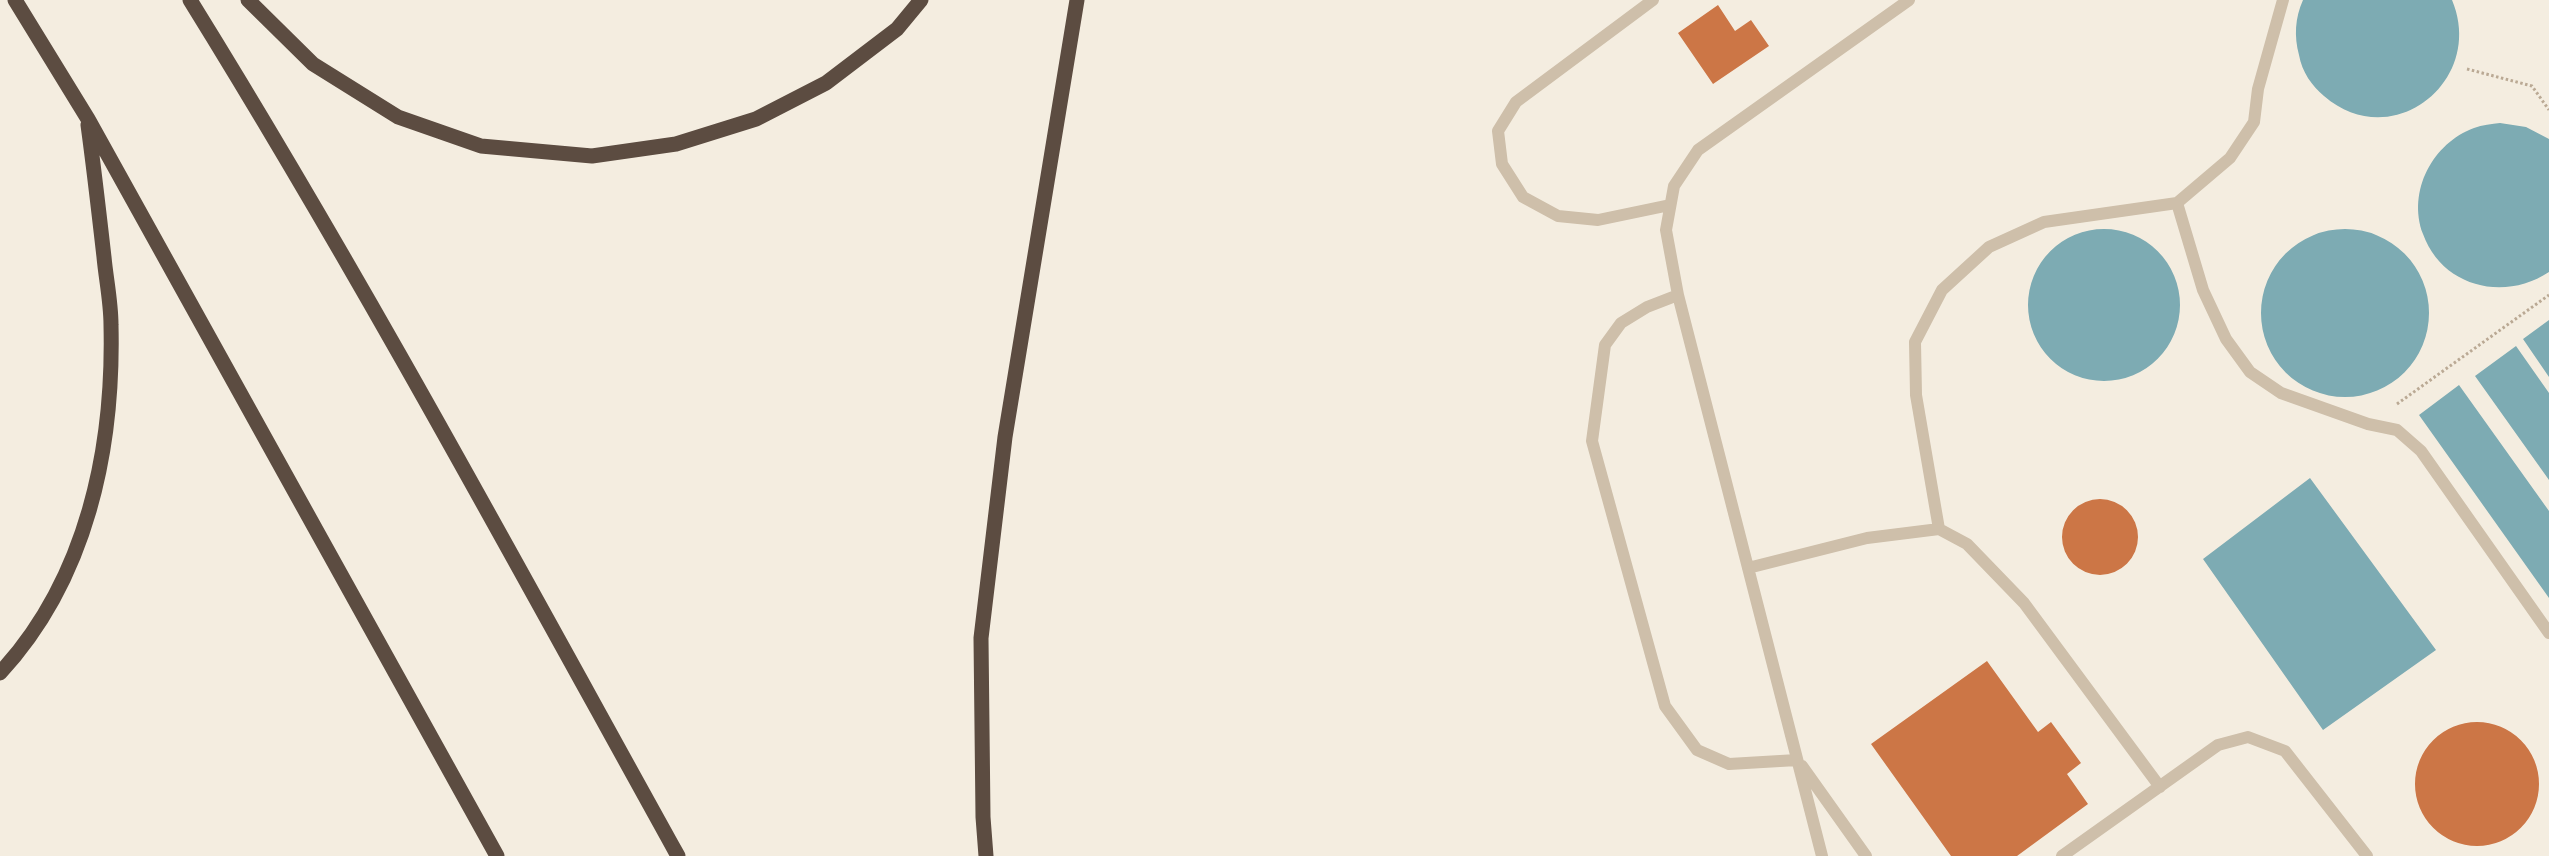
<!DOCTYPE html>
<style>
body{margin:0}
canvas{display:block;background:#f4ede0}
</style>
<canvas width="2549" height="856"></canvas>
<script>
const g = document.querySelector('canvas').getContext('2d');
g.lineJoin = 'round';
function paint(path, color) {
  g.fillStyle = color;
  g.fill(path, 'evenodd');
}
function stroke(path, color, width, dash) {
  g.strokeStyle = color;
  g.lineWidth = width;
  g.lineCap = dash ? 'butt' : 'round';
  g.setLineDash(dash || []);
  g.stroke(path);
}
paint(new Path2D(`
 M2303,0H2452C2486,81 2392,155 2324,96C2312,86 2302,72 2299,55C2294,36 2295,18 2303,0Z
 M2500,123L2526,127L2549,139V272C2504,302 2442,287 2423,234C2407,191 2433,143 2474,128C2482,125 2492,124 2500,123Z
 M2261 313a84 84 0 1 1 168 0a84 84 0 1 1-168 0Z
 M2028 305a76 76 0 1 1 152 0a76 76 0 1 1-152 0Z
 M2549,320V377L2523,339Z
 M2516,346L2549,393V480L2475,376Z
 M2459,385L2549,511V598L2419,415Z
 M2310,478L2436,650L2323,730L2203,559Z`), '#7dabb3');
paint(new Path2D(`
 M1718,5L1735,31L1751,20L1769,46L1713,84L1678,33Z
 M2062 537a38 38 0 1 1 76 0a38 38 0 1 1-76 0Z
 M1987,661L2038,732L2051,722L2081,763L2067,774L2088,804L2017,856H1951L1871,744Z
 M2415 784a62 62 0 1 1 124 0a62 62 0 1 1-124 0Z`), '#cc7646');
stroke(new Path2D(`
 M2467,69L2532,86L2549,110
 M2397,404L2549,295`), '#baa994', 3, [2.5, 2.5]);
stroke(new Path2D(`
 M1653,0L1516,102L1498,131L1502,164L1523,197L1558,216L1598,220L1670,205
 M2177,203L2203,290L2226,339L2250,372L2281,393L2368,424L2397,430L2421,451L2549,633
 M1678,295L1647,307L1621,323L1605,345L1592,441L1665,706L1697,750L1729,764L1797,760
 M1939,529L1916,395L1915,342L1942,290L1989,247L2044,222L2177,203L2230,158L2254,122L2258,89L2283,0
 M1748,568L1867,538L1939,529L1967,544L2024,603L2160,787
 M1802,766L1866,856
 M1822,856L1678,295L1666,230L1674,186L1698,150L1909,0
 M2062,856L2218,745L2248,737L2285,751L2367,856`), '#cebfaa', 12);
stroke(new Path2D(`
 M15,0L88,119L497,856
 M190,0C363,279 519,569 678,856
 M248,0L313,64L398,117L481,146L592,156L676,144L756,119L826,83L897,29L921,0
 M0,673C87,579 114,449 111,325C111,302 106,279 104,257C99,213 94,169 88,125
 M986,856L983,817L981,638L1005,437L1077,0`), '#5c4c41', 15);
</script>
